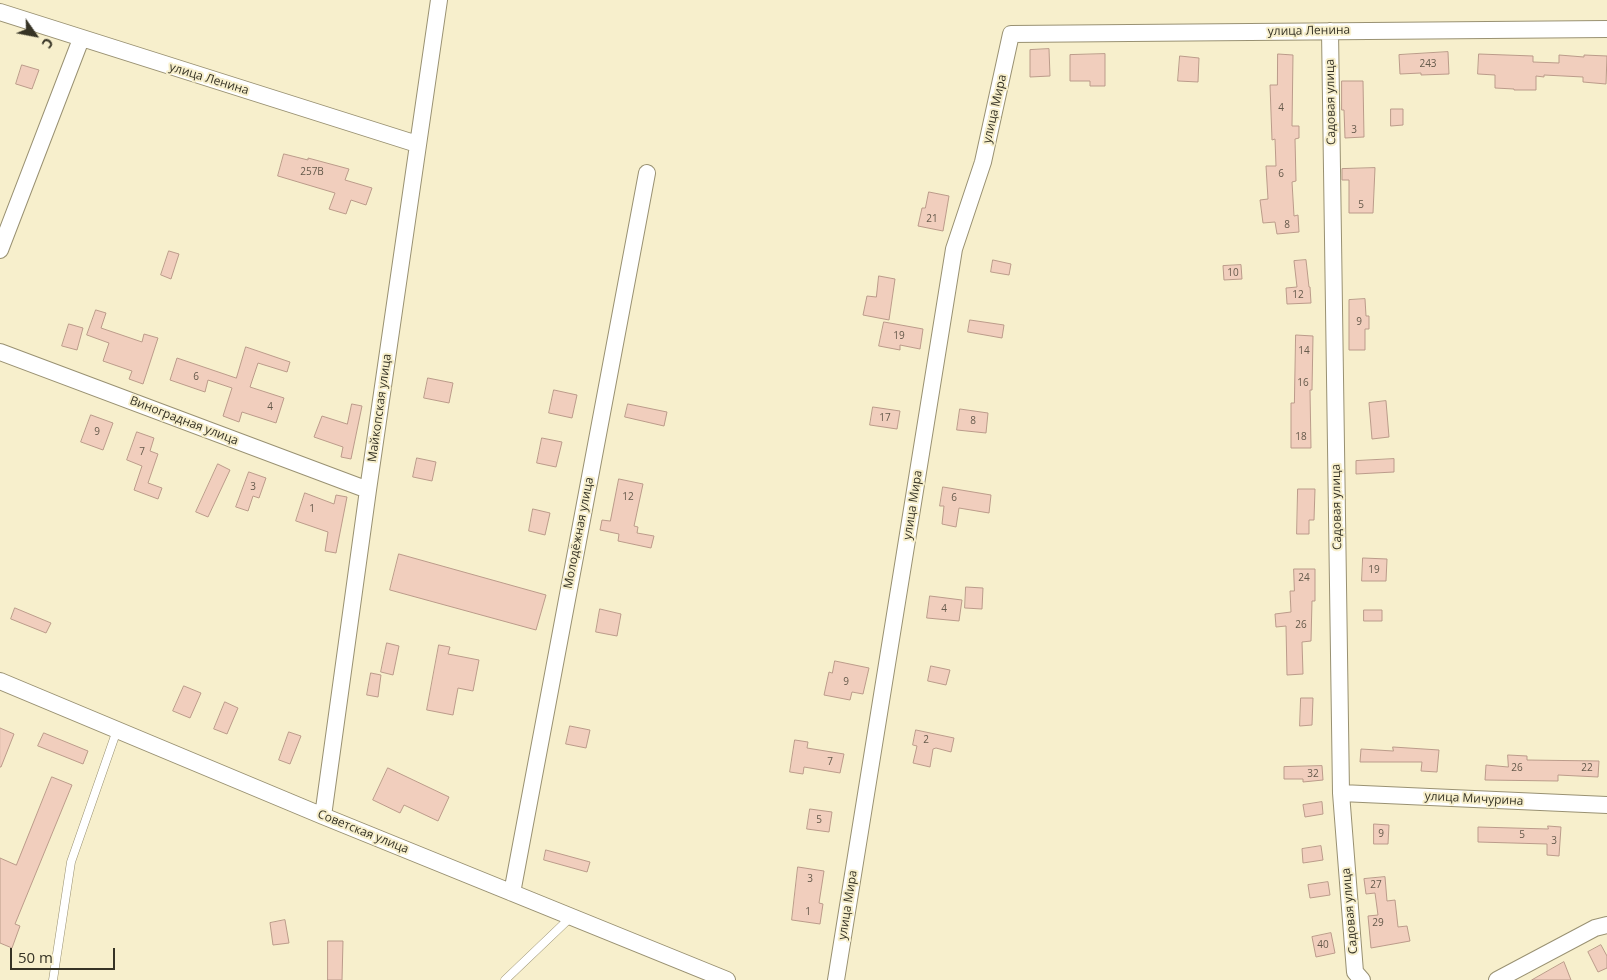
<!DOCTYPE html>
<meta charset="utf-8">
<style>
body{margin:0}
#map{position:relative;width:1607px;height:980px;overflow:hidden;background:#f7efcc;font-family:"Open Sans",sans-serif}
canvas{display:block}
.north{position:absolute;left:10px;top:10px;width:50px;height:50px;-webkit-text-stroke:4px #f7efcc;paint-order:stroke;rotate:123deg;font-size:14px;font-weight:700;line-height:20px;text-align:center;color:#363325}
.north::after{content:'';display:block;margin:auto;width:18px;height:22px;background:#363325;clip-path:polygon(50% 0,100% 100%,50% 72%,0 100%)}
.scale{position:absolute;left:10px;top:948px;width:105px;height:22px;box-sizing:border-box;border:2px solid #363325;border-top:0;padding-left:6px;font-size:15px;line-height:18px;white-space:nowrap;color:#363325;-webkit-text-stroke:4px #f7efcc;paint-order:stroke}
</style>
<div id="map">
<canvas width="1607" height="980"></canvas>
<div class="north">С</div>
<div class="scale">50 m</div>
</div>
<script>
const g = document.querySelector('canvas').getContext('2d');
g.lineJoin = 'round';
function paint(path, color) {
  g.fillStyle = color;
  g.fill(path, 'evenodd');
}
function stroke(path, color, width, dash) {
  g.strokeStyle = color;
  g.lineWidth = width;
  g.lineCap = dash ? 'butt' : 'round';
  g.setLineDash(dash || []);
  g.stroke(path);
}
function label(font, color, halo, rows, align = 'center') {
  g.font = font + ' "Open Sans",sans-serif';
  g.lineWidth = 4;
  g.setLineDash([]);
  g.textBaseline = 'middle';
  g.strokeStyle = halo;
  g.fillStyle = color;
  for (const [text, x, y, turn = 0] of rows) {
    g.save();
    g.translate(x, y);
    g.rotate((+turn || 0) * Math.PI / 180);
    g.textAlign = isNaN(turn) ? turn : align;
    if (halo) g.strokeText(text, 0, 0);
    g.fillText(text, 0, 0);
    g.restore();
  }
}
const building = new Path2D(`
 M1049,49L1050,76L1030,77V50Z
 M1448,52L1449,74L1421,75V73L1400,74L1399,55Z
 M1105,54V86H1090V81H1070V55Z
 M1278,54L1293,55L1292,126H1299V138L1295,139L1296,181L1292,182L1294,216L1298,215L1299,232L1277,234L1275,222L1263,223L1260,200L1268,199L1266,166H1276L1275,139L1272,140L1270,85H1277Z
 M1479,54L1533,56V62L1559,63V55L1584,57V55L1607,56L1606,84L1583,82V77L1544,75V77L1536,76V90H1514V89L1495,88V75L1478,74Z
 M1180,56L1199,58L1198,82L1178,81Z
 M22,65L39,70L32,89L16,84Z
 M1342,81H1363L1364,137L1345,138L1344,110H1342Z
 M1391,109H1403V125L1391,126Z
 M284,154L308,160V158L349,169L345,180L372,188L366,205L351,200L346,214L329,209L335,193L278,176Z
 M1375,168L1373,213H1349V180H1342V169Z
 M929,192L949,196L943,231L918,226L922,208H925Z
 M169,251L179,254L171,279L161,275Z
 M993,260L1011,264L1009,275L991,272Z
 M1306,260L1309,287H1310L1311,303L1287,304L1286,288L1297,287L1294,261Z
 M1241,265L1242,279L1224,280L1223,266Z
 M879,276L895,279L889,320L863,315L867,296L876,297Z
 M1365,299L1366,316H1369V329H1365V350H1349V300Z
 M96,310L106,313L101,328L142,342L144,334L158,338L143,384L129,379L132,371L103,361L109,343L87,335Z
 M970,320L1004,325L1002,338L968,332Z
 M884,322L923,329L920,349L900,345V350L879,346Z
 M69,324L83,328L77,350L62,346Z
 M1296,335L1313,336L1312,390H1310L1311,448H1291V403H1294Z
 M246,347L290,362L287,372L258,363L250,387L284,398L276,423L242,412L239,422L223,416L232,388L208,380L205,392L170,380L177,358L236,378Z
 M428,378L453,383L449,403L424,398Z
 M554,390L577,395L572,418L549,413Z
 M1386,401L1389,437L1372,439L1369,403Z
 M352,404L362,406L351,459L341,457L343,447L314,437L322,416L347,424Z
 M628,404L667,412L664,426L625,417Z
 M873,407L900,411L897,429L870,425Z
 M960,409L988,413L986,433L957,430Z
 M91,415L113,423L103,450L81,442Z
 M137,432L154,438L150,451L158,454L148,483L162,488L158,499L134,490L142,466L127,460Z
 M542,438L562,442L556,467L537,463Z
 M417,458L436,462L432,481L413,477Z
 M1394,459V472L1356,474V461Z
 M218,464L230,470L208,517L196,512Z
 M249,472L266,478L259,498L253,496L248,511L236,507Z
 M619,479L643,484L634,526L638,527L637,533L654,536L651,548L618,541L619,534L600,530L602,520L610,521Z
 M943,487L991,495L989,513L959,508L956,527L942,524L944,506H940Z
 M1298,489H1315L1314,520H1309V534H1297Z
 M305,493L334,504L336,495L347,497L336,553L325,551L328,532L296,521Z
 M533,509L550,513L545,535L529,531Z
 M399,554L546,595L536,630L390,590Z
 M1363,558L1387,559L1386,581H1362Z
 M1294,569H1315V601H1312L1311,641L1302,642L1303,674L1287,675L1286,626L1276,627L1275,614L1291,612L1290,591H1294Z
 M966,587L983,588L982,609L965,608Z
 M930,596L962,600L959,621L927,618Z
 M15,608L51,623L46,633L11,619Z
 M600,609L621,614L617,636L596,632Z
 M1364,610H1382V621H1364Z
 M387,643L399,646L393,675L381,672Z
 M439,645L450,647L448,654L479,660L473,691L458,688L453,715L427,710Z
 M835,661L869,668L863,694L852,692L850,700L824,695L829,672L832,673Z
 M931,666L950,670L946,685L928,681Z
 M371,673L381,675L378,697L367,695Z
 M184,686L201,693L190,718L173,711Z
 M1301,698H1313L1312,725L1300,726Z
 M225,702L238,708L227,734L214,729Z
 M570,726L590,730L586,748L566,744Z
 M0,728L14,734L1,767H0Z
 M916,730L954,738L951,752L936,748L933,749L930,767L913,763L917,746L913,745Z
 M289,732L301,736L290,764L279,760Z
 M44,733L88,751L83,764L38,746Z
 M795,740L808,742L807,748L844,754L840,773L804,767L803,774L790,772Z
 M1393,747L1439,750L1437,772L1421,771L1422,762H1360L1361,749L1393,751Z
 M1508,755L1527,756V760L1599,761L1598,777L1558,775V781L1485,780L1486,765L1508,767Z
 M1322,766L1323,780L1303,782V779H1284V767Z
 M388,768L449,797L438,821L404,805L400,813L373,800Z
 M52,777L72,785L15,924L20,926L12,948L0,943V858L16,865Z
 M1322,802L1323,814L1305,817L1303,805Z
 M810,809L832,812L829,832L807,829Z
 M1374,824L1389,825L1388,844H1374Z
 M1548,826L1561,827L1559,856L1547,855V844L1478,842V827L1548,829Z
 M1321,846L1323,860L1303,863L1302,849Z
 M546,850L590,862L587,872L544,860Z
 M798,867L824,871L819,903L823,904L820,924L792,920Z
 M1385,877L1387,901L1395,900L1398,927L1407,926L1410,941L1371,948L1368,916L1378,915L1375,893L1366,894L1364,879Z
 M1328,882L1330,895L1310,898L1308,885Z
 M285,920L289,943L273,945L270,923Z
 M1331,933L1335,953L1316,957L1312,937Z
 M328,941H343L342,980H328Z
 M1601,945L1607,956V968L1598,972L1588,952Z
 M1564,962L1571,980H1532Z`);
paint(building, '#f1cebd');
stroke(building, '#bb9b8a', 1);
const lane = new Path2D(`
 M53,980L71,862L117,730
 M505,980L571,917`);
const street = new Path2D(`
 M0,12L417,144
 M1330,31L1341,793L1355,972L1362,980
 M0,250L81,39
 M0,352L368,490
 M0,681L323,816L727,980
 M1341,793L1607,805
 M323,816L368,490L439,0
 M512,893L647,173
 M836,980L954,249L983,162L1011,34L1607,29
 M1497,980L1595,928L1607,925`);
stroke(lane, '#999172', 9);
stroke(street, '#999172', 18);
stroke(lane, '#fff', 8);
stroke(street, '#fff', 16);
label('10px', '#655a4b', null, [
 ["243",1428,64],
 ["4",1281,108],
 ["3",1354,130],
 ["257В",312,172],
 ["6",1281,174],
 ["5",1361,205],
 ["21",932,219],
 ["8",1287,225],
 ["10",1233,273],
 ["12",1298,295],
 ["9",1359,322],
 ["19",899,336],
 ["14",1304,351],
 ["6",196,377],
 ["16",1303,383],
 ["4",270,407],
 ["17",885,418],
 ["8",973,421],
 ["9",97,432],
 ["18",1301,437],
 ["7",142,452],
 ["3",253,487],
 ["12",628,497],
 ["6",954,498],
 ["1",312,509],
 ["19",1374,570],
 ["24",1304,578],
 ["4",944,609],
 ["26",1301,625],
 ["9",846,682],
 ["2",926,740],
 ["7",830,762],
 ["26",1517,768],
 ["22",1587,768],
 ["32",1313,774],
 ["5",819,820],
 ["9",1381,834],
 ["5",1522,835],
 ["3",1554,841],
 ["3",810,879],
 ["27",1376,885],
 ["1",808,912],
 ["29",1378,923],
 ["40",1323,945]
]);
label('12px', '#363325', '#f7efcc', [
 ["улица Ленина",1309,31,-1],
 ["улица Ленина",209,79,17],
 ["Садовая улица",1331,102,-91],
 ["улица Мира",995,109,-77],
 ["Майкопская улица",380,408,-82],
 ["Виноградная улица",184,421,21],
 ["улица Мира",913,505,-81],
 ["Садовая улица",1337,507,-91],
 ["Молодёжная улица",579,533,-79],
 ["улица Мичурина",1474,799,3],
 ["Советская улица",363,832,22],
 ["улица Мира",848,905,-81],
 ["Садовая улица",1350,911,-95]
]);
</script>
